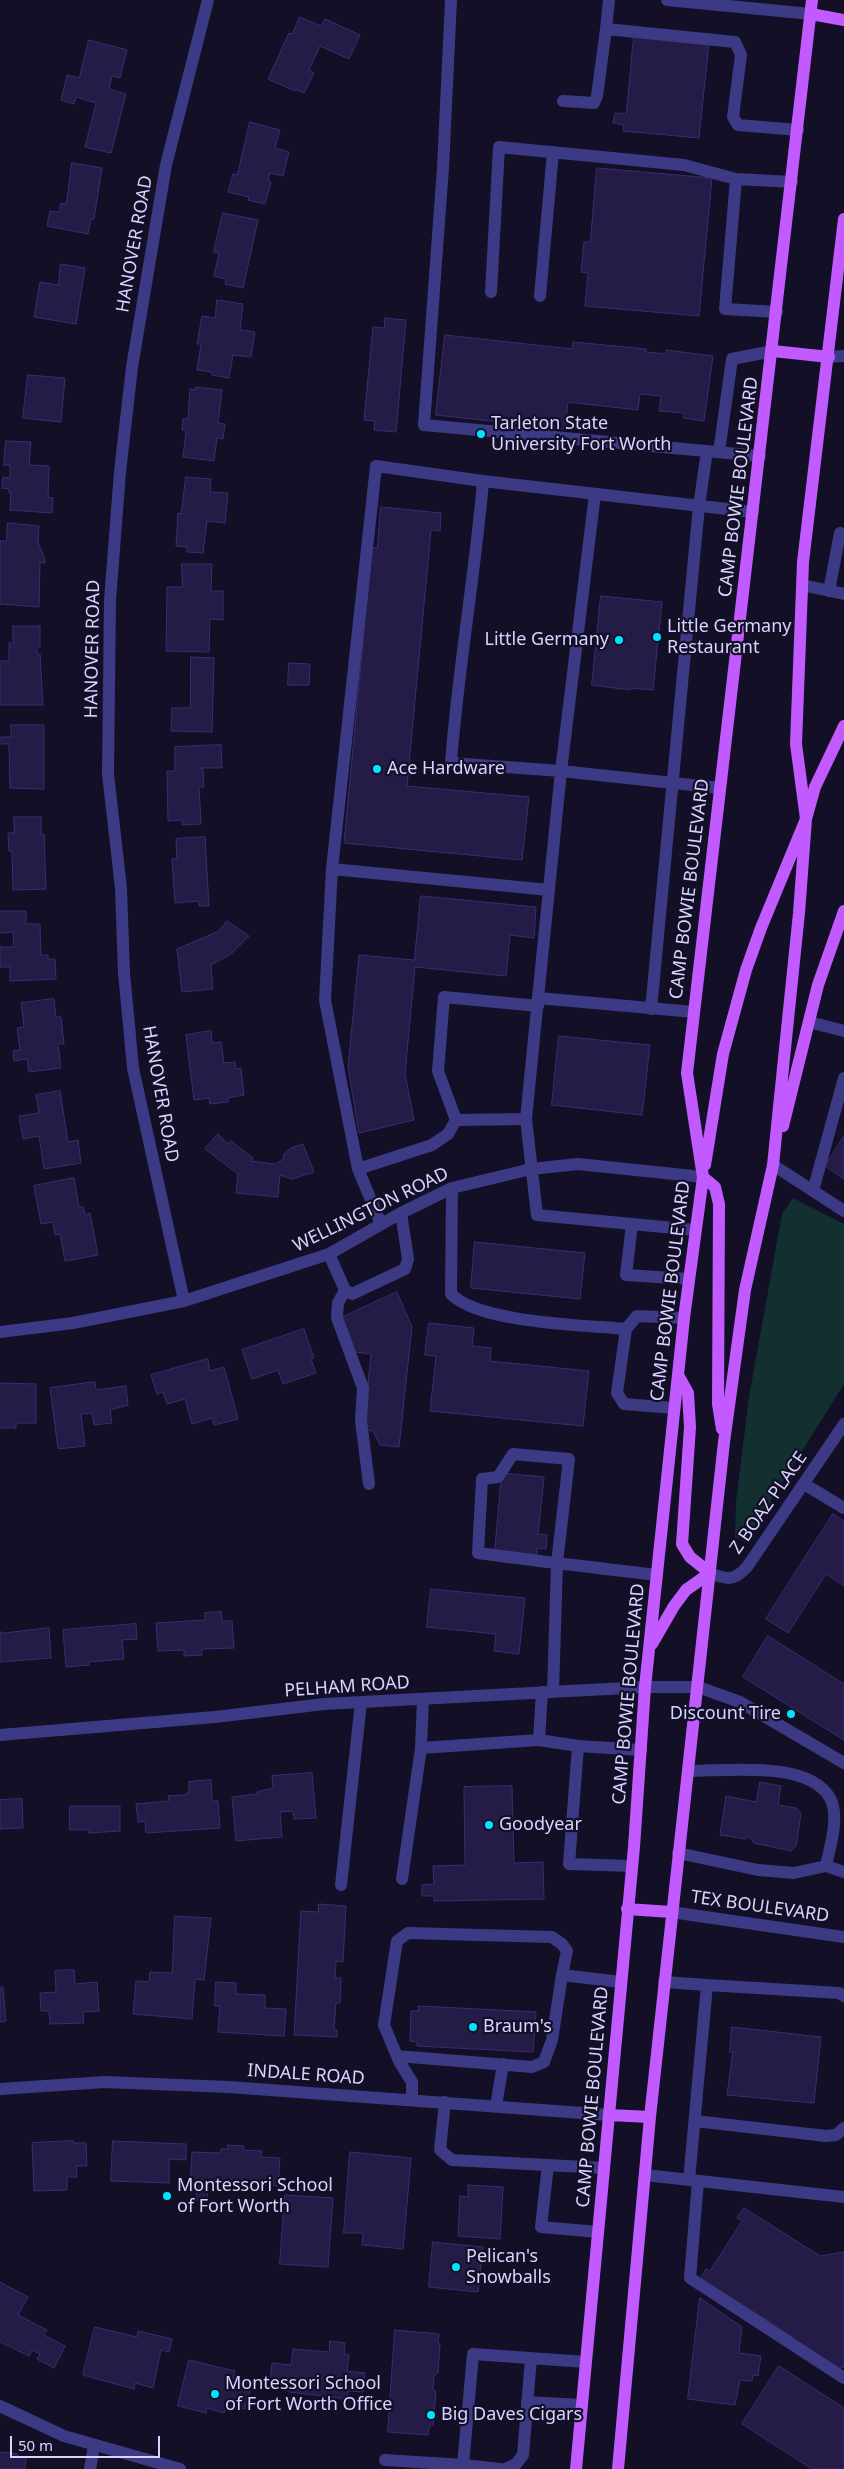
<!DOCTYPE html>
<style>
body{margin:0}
#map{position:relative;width:844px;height:2469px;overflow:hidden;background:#130f26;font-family:"Noto Sans",sans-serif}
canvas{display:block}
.scale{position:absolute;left:10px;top:2436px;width:150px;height:22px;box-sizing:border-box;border:2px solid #d9d4ff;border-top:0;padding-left:6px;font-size:15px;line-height:18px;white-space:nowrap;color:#d9d4ff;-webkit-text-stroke:4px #130f26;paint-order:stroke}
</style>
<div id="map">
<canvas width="844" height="2469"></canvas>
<div class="scale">50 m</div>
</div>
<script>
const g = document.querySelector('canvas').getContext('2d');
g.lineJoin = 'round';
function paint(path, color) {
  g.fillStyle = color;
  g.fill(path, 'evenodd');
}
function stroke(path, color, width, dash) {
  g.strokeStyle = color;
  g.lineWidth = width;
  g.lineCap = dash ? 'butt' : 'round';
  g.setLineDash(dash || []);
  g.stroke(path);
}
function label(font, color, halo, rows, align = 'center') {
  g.font = font + ' "Noto Sans",sans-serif';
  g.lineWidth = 4.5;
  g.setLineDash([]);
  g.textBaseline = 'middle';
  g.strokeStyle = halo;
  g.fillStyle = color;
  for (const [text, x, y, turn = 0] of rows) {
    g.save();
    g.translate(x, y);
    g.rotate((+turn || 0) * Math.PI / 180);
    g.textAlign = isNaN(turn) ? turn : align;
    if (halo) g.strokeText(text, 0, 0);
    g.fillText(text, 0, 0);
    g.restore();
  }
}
paint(new Path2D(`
 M793,1198L844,1224V1384L749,1536L735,1538L736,1502L749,1397L782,1214Z`), '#12302f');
const building = new Path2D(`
 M300,17L321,26L325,19L360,35L349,59L320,46L309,70L314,73L304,93L295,89V91L268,79L289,33L292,34Z
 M634,36L709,43L699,138L623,131L624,125L613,123L615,113L626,114Z
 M89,40L127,50L120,78L112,76L109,89L126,94L111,153L85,147L96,103L76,97L74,104L61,100L67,75L79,78Z
 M250,122L280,130L275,148L289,152L283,176L270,173L268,181L271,182L265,204L248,200L249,197L228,192L233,174L237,175Z
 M72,163L102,168L94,219H91L88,234L47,226L50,211L59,212L61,203L66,204Z
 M597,168L712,178L699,316L585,306L588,273L581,272L584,242H590Z
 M223,213L258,220L243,288L225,284L226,279L214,276L219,253L214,252Z
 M61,264L85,268L76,324L34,317L40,282L58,285Z
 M217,300L243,304L240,330L255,332L251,357L233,355L229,378L212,375V372L197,370L201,344H197L202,316L215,318Z
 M385,318L406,320L396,432L374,430L375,421L364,420L373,327L384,328Z
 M445,335L572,349L573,342L646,349V352L666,354V350L713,356L704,421L684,418V413L659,411L661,396L640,394L638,410L568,402L565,429L436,415Z
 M28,375L65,378L61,422L23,418Z
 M196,387L222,390L218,423L225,424L223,439L217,438L214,461L183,457L186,431L182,430L183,419H188L190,389L196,390Z
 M6,441L31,442L29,465L49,466L48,497L53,498L52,513L10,510L11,493H9V489L2,488L3,477L10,478V465H4Z
 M186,477L211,479L210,492L228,493L225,523L207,521L203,553L187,552V547L176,546L178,513L181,514Z
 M381,507L441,513L440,531L431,530L407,786L529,797L522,860L344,843L372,547L377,548Z
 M8,523L39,526L38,543L45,559V563L40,562L39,607L0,604V541H6Z
 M182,564H212L211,591H223V620L210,619L209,652L166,651L167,587H182Z
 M601,596L662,602L653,690L630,688V690L592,685Z
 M13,626H40V647H37V654H40L43,705H0V661H9V643H13Z
 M191,657L214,658L212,732L171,731L172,708H190Z
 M289,663L310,664L309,685H288Z
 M11,725H44V789L10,788L9,744H1V737H11Z
 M221,745L222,768H200L203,770L204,787H199L201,824L182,825V820L168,821L167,771H175V747Z
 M14,817H41V835L44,834L46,889L13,890L12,851H9L8,833H14Z
 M205,837L209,906H199V901L175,903L172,859H177L176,839Z
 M421,896L536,907L534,938L510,935L506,976L415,967L405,1074L414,1120L359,1133L348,1067L359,955L414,960Z
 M0,911H26V924H40L41,955H48V959H55L56,979L10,981V967H0V947H14L13,932L0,933Z
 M227,921L249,936L231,954L211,965L213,989L182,992L177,949L219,931Z
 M54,999L56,1017H61L64,1044H58L61,1068L29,1072L27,1059L14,1061L13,1051L20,1050L17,1028L24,1027L21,1003Z
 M211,1031L212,1043L221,1042L224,1063L235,1062L236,1069L241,1068L244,1095L228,1098V1102L210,1104L209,1098L194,1100L186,1035Z
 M559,1036L650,1045L642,1115L552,1105Z
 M60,1091L68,1142L78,1140L81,1163L44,1169L39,1136L23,1139L19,1116L39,1113L36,1095Z
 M218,1134L228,1144L231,1141L253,1158L251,1161L275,1164L284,1159L283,1155L291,1148L303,1144L314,1172L292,1179L280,1175L278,1197L236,1193L238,1174L205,1149Z
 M844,1136V1179L825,1166Z
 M74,1178L79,1207H83L85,1215L90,1213L98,1255L65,1261L60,1234L55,1235L53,1222L41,1224L34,1186Z
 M475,1242L585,1253L580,1299L471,1288Z
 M397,1292L412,1327L399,1447L380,1445L373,1431L363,1430L371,1354L355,1352L341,1318Z
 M429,1323L474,1328L472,1346L491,1348L490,1361L589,1371L583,1426L430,1411L436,1356L425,1355Z
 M304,1329L314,1358L311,1359L316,1373L283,1384L278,1370L252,1379L242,1350Z
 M208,1359L210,1371L224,1367L238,1419L214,1425L212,1418L192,1424L185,1399L167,1404L163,1392L157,1394L151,1375Z
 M95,1382L96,1390L126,1386L128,1405L110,1410L112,1423L94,1425L92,1413L81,1414L85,1446L58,1449L50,1388Z
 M0,1383L36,1384V1423H16V1428H0Z
 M502,1473L544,1477L538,1534L547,1535L546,1549L537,1548V1556L495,1552Z
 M833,1514L844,1521V1586L826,1574L788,1633L766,1619Z
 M431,1589L525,1598L519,1654L494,1651L496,1634L427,1627Z
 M221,1612L222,1621H232L234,1648L202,1649V1655L184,1656V1650L158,1651L156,1623L205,1620V1613Z
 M136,1624L137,1639L122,1640L124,1659L89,1662V1665L66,1667L63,1630Z
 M49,1628L51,1658L0,1662V1631L1,1633Z
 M768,1636L844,1684V1740L743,1677Z
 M312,1773L316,1818L294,1819L293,1811L280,1812L282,1837L236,1841L232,1797L257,1794V1792L273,1788L272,1776Z
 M211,1780L212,1801H218L220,1828L146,1833L145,1821L138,1822L136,1804L169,1801L168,1796L184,1795L189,1792V1782Z
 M760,1782L781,1786L778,1805L796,1808L801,1814L796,1846L791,1851L754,1843L750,1837H746V1839L720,1835L726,1796L756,1802Z
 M512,1786L514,1863L543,1862L544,1899L434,1901V1896H422V1885L434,1884L433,1866L465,1865L464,1787Z
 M22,1799L23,1828L0,1829V1800Z
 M70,1806H120V1831L89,1833V1830H70Z
 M319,1904L346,1906L343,1962L336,1961L335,1978H341L340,2003H336L334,2030H337V2037L294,2035L301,1911L318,1912Z
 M175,1916L211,1918L204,1980L195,1979L192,2019L133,2014L136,1981L149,1982L150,1972L172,1973Z
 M74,1970L75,1984L97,1982L99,2011L83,2012L84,2023L50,2024L49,2011H41L40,1993L56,1992L55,1971Z
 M216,1982L236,1983V1994L265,1995V2008L286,2009L284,2036L218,2032L220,2006H215Z
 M3,1987L6,2021L0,2022V1988Z
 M419,2006L536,2012L533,2052L417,2046V2042L410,2041L411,2011H418Z
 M732,2027L821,2037L814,2103L727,2095L733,2052H730Z
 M73,2141V2143H86L87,2166H76L77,2177H67V2190L34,2191L32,2143Z
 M113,2141L186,2144V2160L169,2159V2183L111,2181Z
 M228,2145L244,2146L243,2150L262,2151L261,2157L280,2158L278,2186L231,2183V2185L208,2184L207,2201L196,2200L197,2184H190L192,2152L220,2153L221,2149H228Z
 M350,2152L411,2158L403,2249L362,2245L363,2233H344Z
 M468,2185L503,2187L500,2239L458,2236L460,2196L468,2197Z
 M285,2195L333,2198L328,2267L280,2264Z
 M744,2208L820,2256L844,2252V2367L835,2369L776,2326L711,2285L699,2281L706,2269L710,2271L742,2221L737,2218Z
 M433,2242L483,2247L478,2292L429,2287Z
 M0,2282L28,2297L18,2315L47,2330L44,2335L65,2346L54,2368L37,2359L40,2354L32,2350L29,2356L0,2342Z
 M700,2298L742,2327L739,2353L761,2356L758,2376L753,2375L752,2381L740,2380L735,2405L688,2399Z
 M95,2327L137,2337L138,2331L172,2339L169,2352L161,2350L153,2388L135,2383L134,2389L83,2375Z
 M395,2330L439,2334L438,2341L440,2344L438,2373L434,2376L433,2390L436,2392L433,2425L429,2427L428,2435L388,2432Z
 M330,2341L345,2343L344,2354L349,2355L347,2371L365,2373L363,2392L348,2391L347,2399L289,2392L290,2384L270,2382L272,2363L291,2365L293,2349L329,2352Z
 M189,2360L235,2371L233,2380L252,2383L245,2409L227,2405L224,2413L207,2408L206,2413L178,2406Z
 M779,2366L844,2408V2469H812L742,2424Z
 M0,2452L18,2454V2457L26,2458L25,2469H0Z`);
paint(building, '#241b47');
stroke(building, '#3b2d73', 1);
stroke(new Path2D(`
 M451,0L443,168L424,425L760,456
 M609,0L606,29L735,42L741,55L733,117L738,125L798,130
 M667,0L811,14
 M563,101L594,103L597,96L606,29
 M491,292L499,147L684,165L736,179
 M540,296L553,152
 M777,312L725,309L736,179L792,182
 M829,357L844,356
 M719,452L732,359L773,351
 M595,494L561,771L538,998L694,1012
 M802,585L844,594
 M829,591L840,533
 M720,788L561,771L451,763C458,669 475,576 483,481L753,512
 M332,869L376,466L483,481
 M538,998L526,1119L537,1215L632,1224
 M651,1009L699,506L707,451
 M809,1022L844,1031
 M456,1120L526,1119
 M773,1165L844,1211
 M358,1169L325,1000L332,869L549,890
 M452,1188L451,1294C479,1323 584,1325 626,1329
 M813,1191L844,1078
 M381,1224L358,1169L432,1145L448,1134L456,1120L438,1071L444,997L538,1006
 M329,1254L345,1290L352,1294L405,1269L408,1259L401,1213
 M689,1279L626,1275L632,1224L695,1230
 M345,1290L338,1303L337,1318L363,1388L361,1421L369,1484
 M184,1301L133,1068L124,973L121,888L108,774L110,600L120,472L132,367L166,165L208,0
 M0,1332L73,1323L184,1301L329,1254L401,1213L452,1188L531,1169L578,1164L703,1177
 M674,1408L624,1404L617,1393L626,1329L637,1316L684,1318
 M804,1484L844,1508
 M710,1573C728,1580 734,1581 747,1567L844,1424
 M553,1692L557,1563L569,1459L513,1454L498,1477L482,1479L478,1553C537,1561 597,1568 657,1575
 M0,1735L215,1717L324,1704L645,1687H698L740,1702L844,1763
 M539,1740L542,1692
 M421,1748L423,1699
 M689,1771C727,1771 808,1760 830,1798C840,1816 830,1847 826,1866
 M678,1853L758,1870L794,1873L826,1866L844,1872
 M632,1866L569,1864L578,1746L641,1750
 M402,1879L421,1748L539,1740L578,1746
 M341,1885L361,1702
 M671,1912L844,1937
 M664,1982L707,1985L689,2180
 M707,1985L839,1993L844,1996
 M397,2056L532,2067L544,2062L552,2040L562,1975
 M0,2089L105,2082L229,2087L609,2115
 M412,2100V2082L399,2061L384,2025L397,1941L408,1933L552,1937L562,1944L567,1951L562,1975L621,1982
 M445,2102L440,2150L452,2160L604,2168
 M496,2106L503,2064
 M695,2121L826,2136L836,2135L844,2128
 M548,2165L541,2227L598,2232
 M645,2175L844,2197
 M698,2181L690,2278L844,2378
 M527,2402L582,2405
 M0,2406L64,2436L180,2469
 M385,2460L463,2465L462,2469
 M90,2469L94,2446
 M500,2469L463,2465L473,2354L586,2362
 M505,2469L516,2464L523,2455L531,2358`), '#3d3a85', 12);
stroke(new Path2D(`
 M811,14L844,20
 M773,351L829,357
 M783,1126L818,985L844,911
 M705,1165L723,1054L746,970L761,928L806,819L815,787L844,726
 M703,1177L715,1187L719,1204L718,1404L722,1429
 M652,1644L674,1606L686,1590L710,1573L690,1557L682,1544L690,1427L688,1393L678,1375
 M627,1909L671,1912
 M609,2115L650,2117
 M576,2469L634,1847L645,1687L684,1318L703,1177L687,1073L812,0
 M618,2469L650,2117L724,1442L745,1290L773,1165L799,913L806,819L796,744L803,562L844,219`), '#c25bff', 12);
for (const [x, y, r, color] of [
 [481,434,5,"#00e5ff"],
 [657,637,5,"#00e5ff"],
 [619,640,5,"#00e5ff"],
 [377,769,5,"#00e5ff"],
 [791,1714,5,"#00e5ff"],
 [489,1825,5,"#00e5ff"],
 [473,2027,5,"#00e5ff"],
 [167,2196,5,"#00e5ff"],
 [456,2267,5,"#00e5ff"],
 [215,2394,5,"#00e5ff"],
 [431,2415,5,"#00e5ff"]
]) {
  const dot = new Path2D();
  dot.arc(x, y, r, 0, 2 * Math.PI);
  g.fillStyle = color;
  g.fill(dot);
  stroke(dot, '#130f26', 2);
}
label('18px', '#d9d4ff', '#130f26', [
 ["HANOVER ROAD",135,244,-80],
 ["CAMP BOWIE BOULEVARD",739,487,-83],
 ["HANOVER ROAD",93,649,-89],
 ["CAMP BOWIE BOULEVARD",690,889,-83],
 ["HANOVER ROAD",160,1094,80],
 ["WELLINGTON ROAD",371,1210,-26],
 ["CAMP BOWIE BOULEVARD",671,1291,-83],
 ["Z BOAZ PLACE",769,1503,-55],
 ["PELHAM ROAD",347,1687,-4],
 ["CAMP BOWIE BOULEVARD",629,1694,-85],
 ["TEX BOULEVARD",760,1907,8],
 ["INDALE ROAD",306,2075,4],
 ["CAMP BOWIE BOULEVARD",593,2097,-85]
]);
label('18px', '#d9d4ff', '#130f26', [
 ["Tarleton State",491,424],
 ["University Fort Worth",491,445],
 ["Little Germany",667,627],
 ["Restaurant",667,648],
 ["Little Germany",609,640,"right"],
 ["Ace Hardware",387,769],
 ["Discount Tire",781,1714,"right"],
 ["Goodyear",499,1825],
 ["Braum's",483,2027],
 ["Montessori School",177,2186],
 ["of Fort Worth",177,2207],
 ["Pelican's",466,2257],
 ["Snowballs",466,2278],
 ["Montessori School",225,2384],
 ["of Fort Worth Office",225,2405],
 ["Big Daves Cigars",441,2415]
], 'left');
</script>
